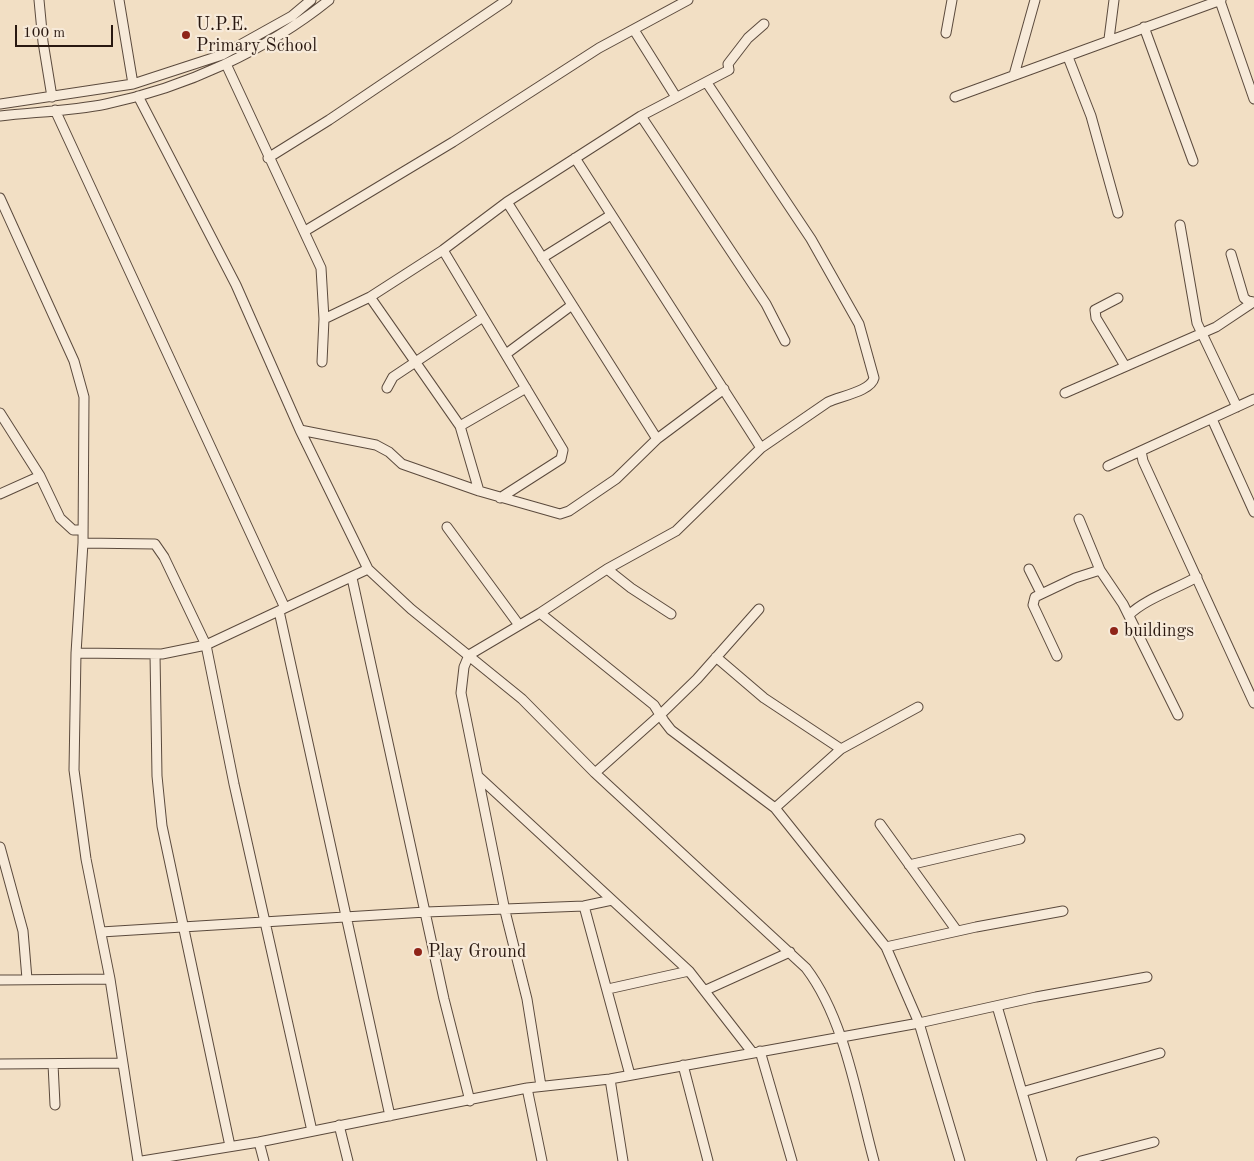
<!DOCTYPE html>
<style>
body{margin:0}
#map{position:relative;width:1254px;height:1161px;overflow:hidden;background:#f2dfc4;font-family:"Old Standard TT",serif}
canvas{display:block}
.scale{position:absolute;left:15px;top:25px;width:98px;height:22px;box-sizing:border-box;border:2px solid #291810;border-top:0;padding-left:6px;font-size:15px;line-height:18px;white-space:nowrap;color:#291810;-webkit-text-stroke:4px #f7ead9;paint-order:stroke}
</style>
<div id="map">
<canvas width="1254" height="1161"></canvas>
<div class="scale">100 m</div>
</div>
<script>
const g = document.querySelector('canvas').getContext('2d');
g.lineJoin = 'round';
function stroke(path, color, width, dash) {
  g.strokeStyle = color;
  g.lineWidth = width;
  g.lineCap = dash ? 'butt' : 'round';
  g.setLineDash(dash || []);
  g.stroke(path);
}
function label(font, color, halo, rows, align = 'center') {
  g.font = font + ' "Old Standard TT",serif';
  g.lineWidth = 4.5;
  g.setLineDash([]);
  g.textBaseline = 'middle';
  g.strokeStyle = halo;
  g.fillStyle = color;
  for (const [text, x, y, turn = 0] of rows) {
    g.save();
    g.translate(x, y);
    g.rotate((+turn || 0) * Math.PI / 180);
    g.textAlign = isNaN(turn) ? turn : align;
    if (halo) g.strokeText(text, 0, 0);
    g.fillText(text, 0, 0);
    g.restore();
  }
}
const minor = new Path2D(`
 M39,0L43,42L52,97
 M119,0L133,84
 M1220,1L1254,99
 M1144,27L1193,161
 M634,30L676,97
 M946,33L952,0
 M1109,39L1114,0
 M1068,57L1091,116L1118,213
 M226,64L321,268L324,319L322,362
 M1014,75L1035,0
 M138,96L236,285L300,430L368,569L411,609L522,699L595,773L806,968C845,1019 857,1099 874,1161
 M955,97L1221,0
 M0,104L133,84L222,55L292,16L311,0
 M55,110L285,608
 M0,116C35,112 72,111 106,104C184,88 267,50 329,0
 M641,116L766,304L785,341
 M268,158L329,120L507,0
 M575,158L761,448
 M0,198L74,361L84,397L83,543L76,653L74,770L86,859L110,979L138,1161
 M507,202L657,439
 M1180,225L1197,323L1237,407
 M305,231L453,142L599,48L688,0
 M443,250L563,450L561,459L500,498
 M1231,254L1244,298L1248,301L1254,302
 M542,258L611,215
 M370,297L460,426L479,491
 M1118,298L1095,310L1096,318L1125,366
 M324,319L370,297L443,250L507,202L641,116L729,70L728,64L748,38L764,24
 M506,354L572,305
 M387,388L393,377L483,317
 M1065,393L1216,327L1252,303
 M0,413L40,476L60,518L73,530H83
 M1212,419L1254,512
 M460,426L526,388
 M300,430L376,445L389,452L402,464L479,491L560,514L569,511L616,479L657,439L724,389
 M1141,451L1143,461L1254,703
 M1108,466L1254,399
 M0,494L40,476
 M1079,519L1100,570
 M447,527L519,625
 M83,543L155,544L164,557L206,645L234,784L312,1131
 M607,569L631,588L671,614
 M1029,569L1041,593
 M352,578L444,999L470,1101
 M279,611L390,1116
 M540,613L654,705L664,721L671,730L775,808L886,947L919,1023L960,1161
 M1129,615C1145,599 1176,589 1197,577
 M76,653L162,654L206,645L368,569
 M155,654L157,776L162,826L230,1146
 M1057,656L1033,605L1035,597L1075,578L1100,570L1123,604L1178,715
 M716,657L764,698L841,749
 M595,773L660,715L697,679L759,609
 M479,777L689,971L752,1052
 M775,808L841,749L918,707
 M880,824L957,931
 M0,847L23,931L27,979
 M909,865L1020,839
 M584,906L630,1075
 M101,932L426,912L584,906L612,900
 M886,947L976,927L1063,911
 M0,980L110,979
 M608,989L689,971
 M706,990L790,952
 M997,1006L1042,1161
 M760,1051L792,1161
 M0,1064L123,1063
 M53,1064L55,1105
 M683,1065L708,1161
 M610,1079L623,1161
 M541,1086L527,999L505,911L461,693L464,667L469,655L540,613L607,569L676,531L761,448L828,402C841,396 871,391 874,378L859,324L811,239L707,83
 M527,1088L542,1161
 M1022,1092L1160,1053
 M339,1125L348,1161
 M259,1142L264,1161
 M142,1161L259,1142L527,1088L610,1079L919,1023L1036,997L1147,977
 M1081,1161L1154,1142`);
stroke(minor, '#5b4a3d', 11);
stroke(minor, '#f7ead9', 9);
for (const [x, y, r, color] of [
 [186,35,5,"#8f2418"],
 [1114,631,5,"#8f2418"],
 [418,952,5,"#8f2418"]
]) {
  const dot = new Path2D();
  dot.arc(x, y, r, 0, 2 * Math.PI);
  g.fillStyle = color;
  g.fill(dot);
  stroke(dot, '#f7ead9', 2);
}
label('18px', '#291810', '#f7ead9', [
 ["U.P.E.",196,25],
 ["Primary School",196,46],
 ["buildings",1124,631],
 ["Play Ground",428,952]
], 'left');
</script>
